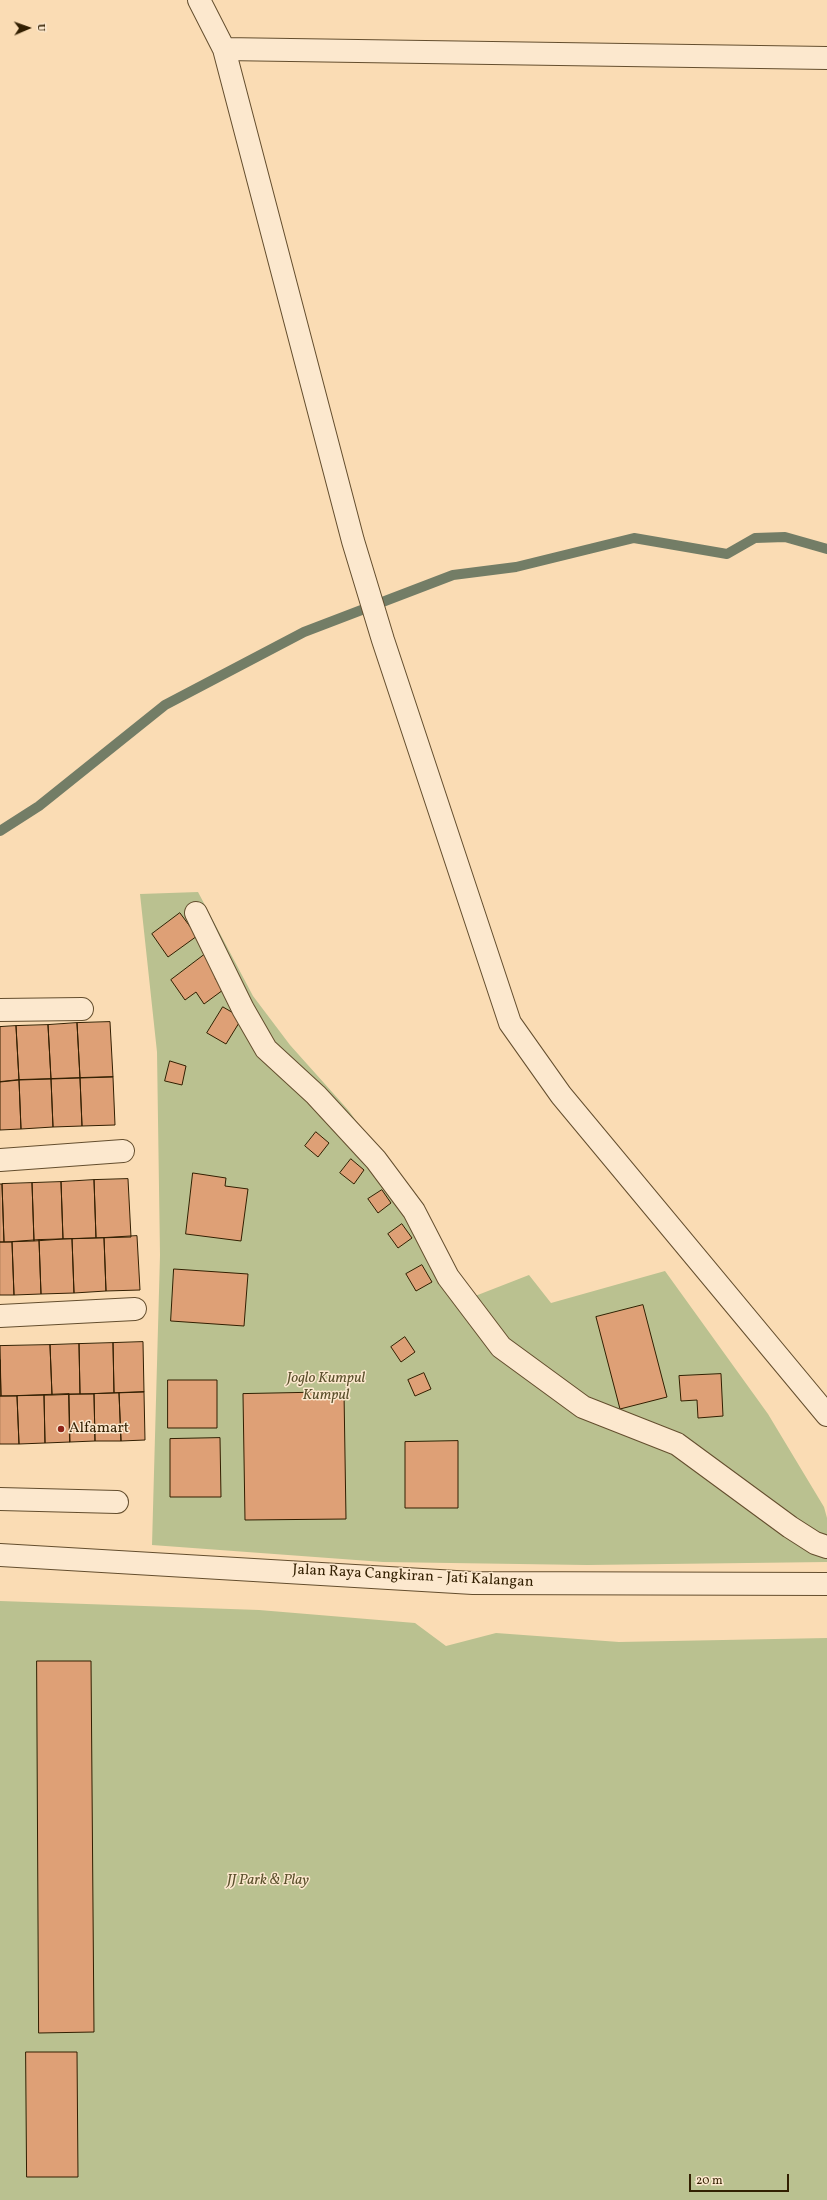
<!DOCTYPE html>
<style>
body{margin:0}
#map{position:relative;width:827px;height:2200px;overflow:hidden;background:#fadcb4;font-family:Vollkorn,serif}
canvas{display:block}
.north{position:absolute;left:8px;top:8px;width:40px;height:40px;-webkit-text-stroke:3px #fce8ce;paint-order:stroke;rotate:88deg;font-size:11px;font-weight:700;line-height:16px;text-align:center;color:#321f01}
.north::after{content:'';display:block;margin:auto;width:14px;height:18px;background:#321f01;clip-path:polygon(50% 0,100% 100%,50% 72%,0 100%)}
.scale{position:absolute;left:689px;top:2174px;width:100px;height:18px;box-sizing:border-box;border:2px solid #321f01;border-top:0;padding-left:5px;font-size:12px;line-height:14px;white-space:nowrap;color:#321f01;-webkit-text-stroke:3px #fce8ce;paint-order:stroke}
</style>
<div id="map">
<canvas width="827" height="2200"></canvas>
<div class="north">U</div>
<div class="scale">20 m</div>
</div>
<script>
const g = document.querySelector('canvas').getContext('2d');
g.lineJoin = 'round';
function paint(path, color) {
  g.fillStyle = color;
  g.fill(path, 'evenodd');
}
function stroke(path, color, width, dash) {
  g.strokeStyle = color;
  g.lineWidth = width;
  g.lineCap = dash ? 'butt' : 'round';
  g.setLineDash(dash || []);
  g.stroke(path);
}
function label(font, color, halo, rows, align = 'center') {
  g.font = font + ' Vollkorn,serif';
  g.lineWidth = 3;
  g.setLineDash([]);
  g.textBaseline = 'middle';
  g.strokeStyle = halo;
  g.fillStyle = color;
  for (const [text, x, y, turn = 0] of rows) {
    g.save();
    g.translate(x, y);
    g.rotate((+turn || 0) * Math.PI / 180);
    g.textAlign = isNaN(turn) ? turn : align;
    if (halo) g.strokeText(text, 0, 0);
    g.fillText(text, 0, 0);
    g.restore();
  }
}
paint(new Path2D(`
 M198,892L253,996L290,1045L349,1111L429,1223L470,1298L529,1275L551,1303L665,1271L768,1414L824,1507L827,1518V1562L587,1565L383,1562L152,1545L160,1255L157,1052L140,894Z
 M0,1601L259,1610L415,1623L446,1646L496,1633L619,1642L827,1638V2200H0Z`), '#bac190');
stroke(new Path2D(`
 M0,831L39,806L165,705L304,632L453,575L516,567L634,538L727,554L755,538L785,537L827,549`), '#737d66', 10);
const building = new Path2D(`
 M180,913L197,936L168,957L152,934Z
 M208,952L223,972L215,978L223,990L204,1004L196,992L185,1000L171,980Z
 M223,1007L242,1018L226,1044L207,1033Z
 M110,1022L113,1077L80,1078L77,1023Z
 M77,1023L80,1078L51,1079L48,1025Z
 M48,1025L51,1079L19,1080L16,1026Z
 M16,1026L19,1080L0,1082V1027Z
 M170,1061L186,1066L182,1085L165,1081Z
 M113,1077L115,1125L82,1126L80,1078Z
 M80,1078L82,1126L53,1127L51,1079Z
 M51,1079L53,1127L21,1129L19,1080Z
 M19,1080L21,1129L0,1130V1082Z
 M316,1132L329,1143L318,1157L305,1146Z
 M351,1159L364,1170L354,1184L340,1173Z
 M193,1173L226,1178L225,1186L248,1189L241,1241L186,1234Z
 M128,1179L131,1237L96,1238L94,1180Z
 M94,1180L96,1238L63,1239L61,1182Z
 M61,1182L63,1239L34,1241L32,1183Z
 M32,1183L34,1241L4,1242L2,1184Z
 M0,1184H2L4,1242H0Z
 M382,1190L391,1203L378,1213L368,1199Z
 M402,1224L412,1238L398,1248L388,1234Z
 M137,1236L140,1290L106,1291L104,1238Z
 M104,1238L106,1291L74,1293L72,1239Z
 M72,1239L74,1293L41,1294L39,1240Z
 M39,1240L41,1294L14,1295L12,1242Z
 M0,1242H12L14,1295H0Z
 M422,1265L432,1282L416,1291L406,1274Z
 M174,1269L248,1274L244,1326L171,1321Z
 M643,1305L667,1397L620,1409L596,1317Z
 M405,1337L415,1352L401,1362L391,1347Z
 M143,1342L144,1392L114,1393L113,1343Z
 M113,1343L114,1393L80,1394L79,1344Z
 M79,1344L80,1394L52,1395L50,1345Z
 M50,1345L52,1395L1,1396L0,1346Z
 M0,1360L1,1396H0Z
 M424,1373L431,1389L415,1396L408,1380Z
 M721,1374L723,1416L698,1418L697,1400L681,1401L679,1376Z
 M168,1380H217V1428H168Z
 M144,1392L145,1440L121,1441L119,1393Z
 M344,1392L346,1519L245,1520L243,1394Z
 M119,1393L121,1441H95L94,1394Z
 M69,1394L70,1442L45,1443L44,1395Z
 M69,1394H94L95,1441L70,1442Z
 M44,1395L45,1443L19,1444L17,1396Z
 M0,1396H17L19,1444H0Z
 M220,1438L221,1497H170V1439Z
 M458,1441V1508H405V1442Z
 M37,1661H91L94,2032L39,2033Z
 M26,2052H77L78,2177H27Z`);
paint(building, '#dea076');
stroke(building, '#321f01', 1);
const minor = new Path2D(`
 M199,0L224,49L353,541L383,640L510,1023L561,1095L827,1415
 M224,49L827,58
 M196,913L243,1009L266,1049L316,1095L376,1160L414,1211L448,1277L501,1347L583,1407L677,1444L790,1527L815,1543L827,1547
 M0,1010L82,1009
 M0,1160L123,1151
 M0,1316L135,1309
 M0,1499L117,1502`);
const tertiary = new Path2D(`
 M0,1555L473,1583L827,1584`);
stroke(minor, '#644e2e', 24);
stroke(tertiary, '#644e2e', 24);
stroke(minor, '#fce8ce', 22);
stroke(tertiary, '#fce8ce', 22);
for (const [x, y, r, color] of [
 [61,1429,4,"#8f2418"]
]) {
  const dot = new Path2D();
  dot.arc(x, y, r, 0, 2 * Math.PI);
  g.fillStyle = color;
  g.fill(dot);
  stroke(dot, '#fce8ce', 1.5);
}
label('italic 15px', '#5b502c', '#fce8ce', [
 ["Joglo Kumpul",326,1379],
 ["Kumpul",326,1396],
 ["JJ Park & Play",268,1881]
]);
label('15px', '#321f01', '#fce8ce', [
 ["Alfamart",69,1429]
], 'left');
label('15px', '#321f01', '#fce8ce', [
 ["Jalan Raya Cangkiran - Jati Kalangan",413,1577,3]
]);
</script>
